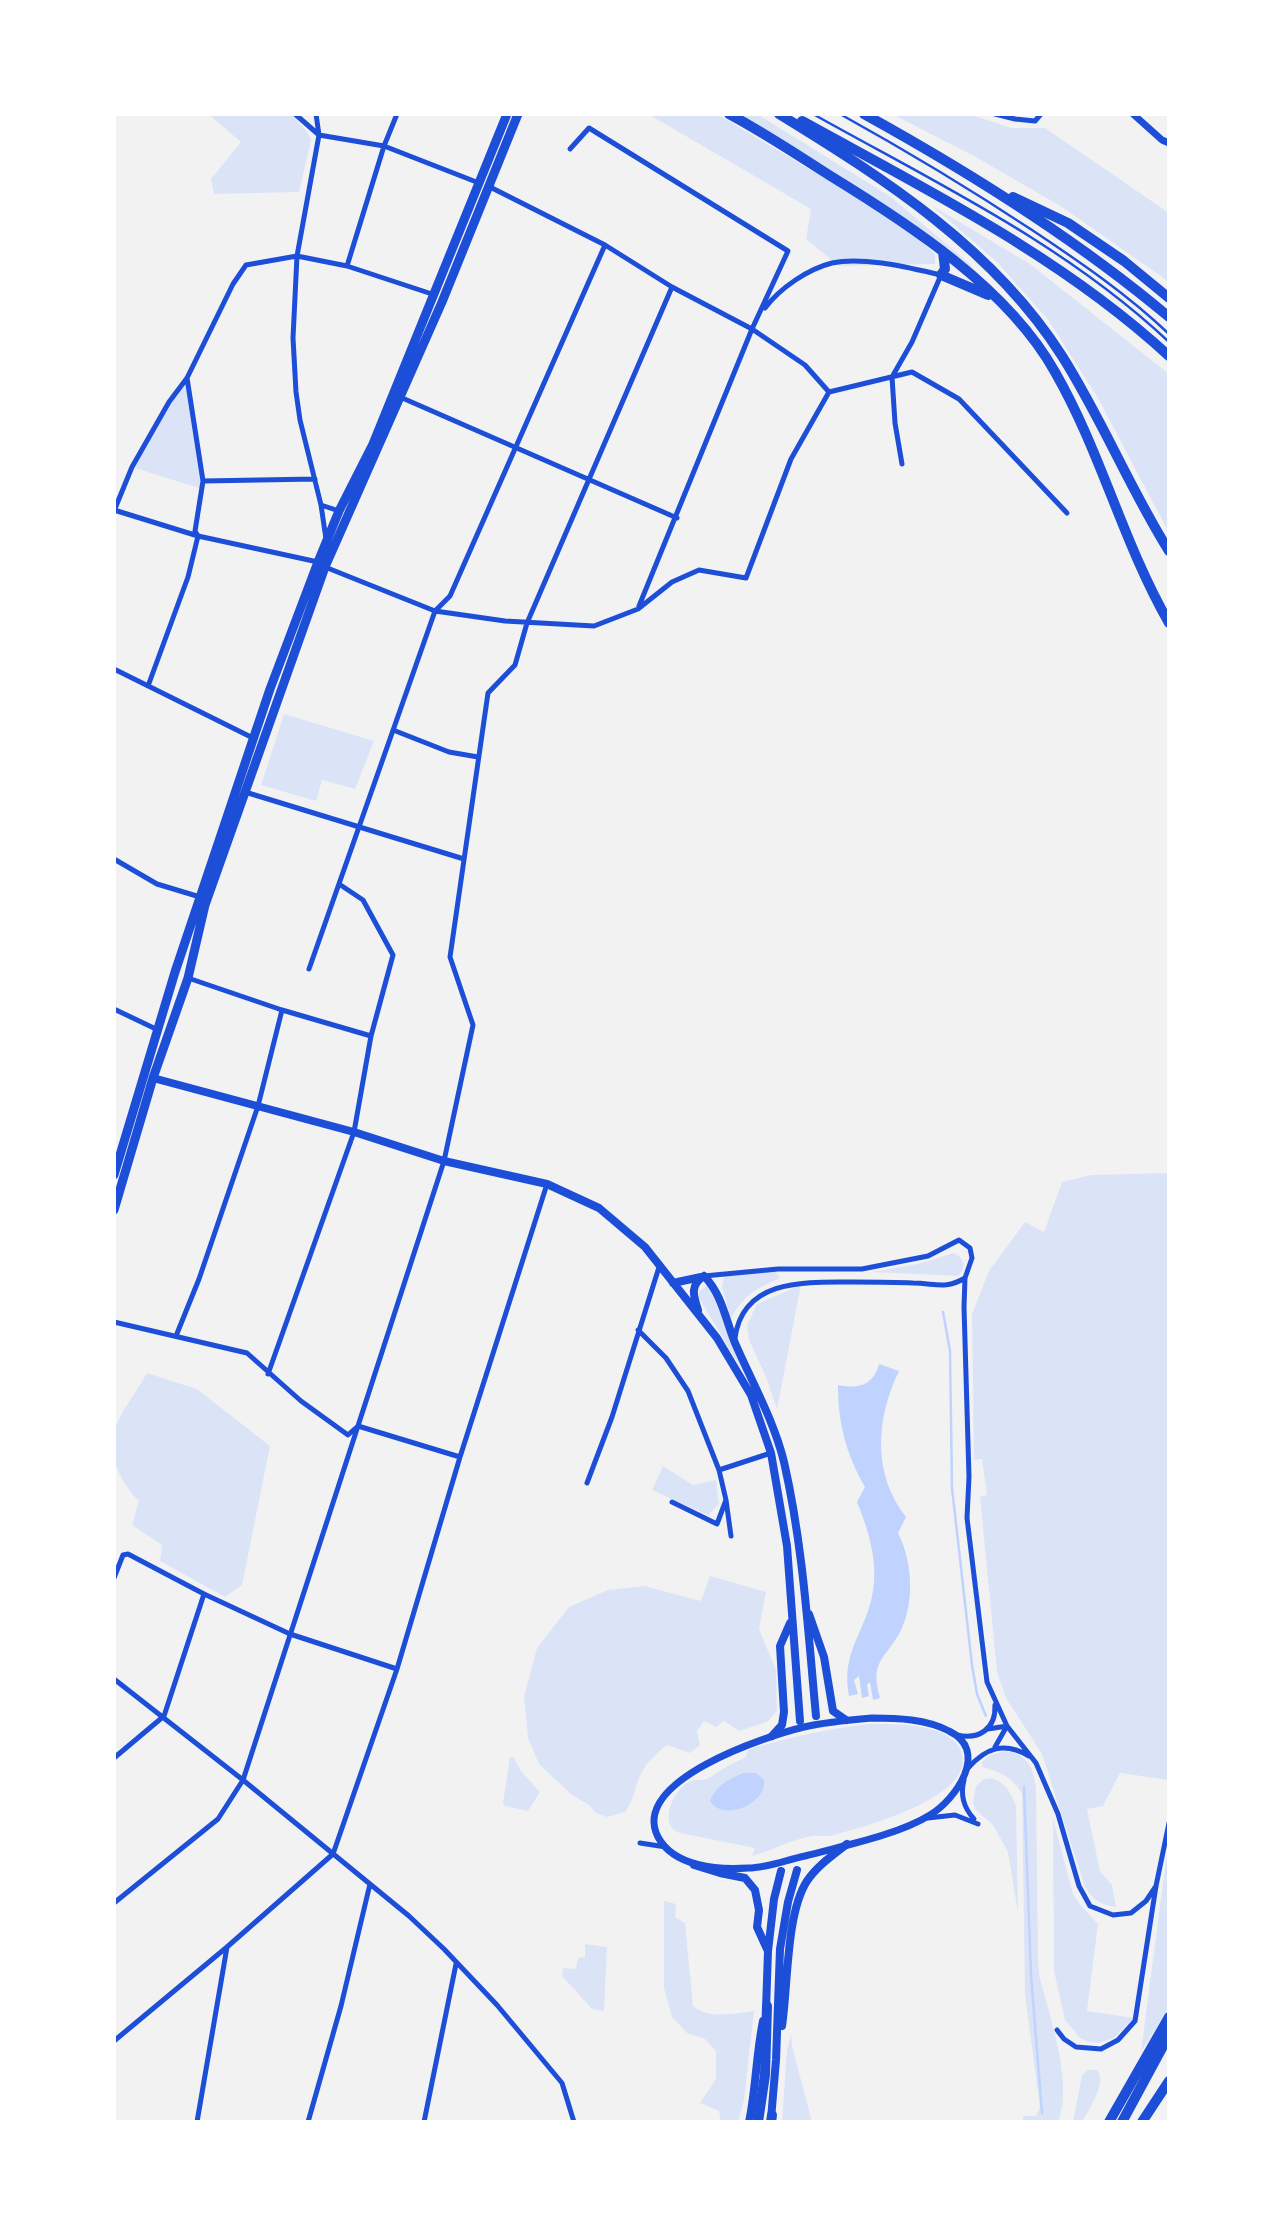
<!DOCTYPE html>
<style>
body{margin:0}
#map{position:relative;width:1283px;height:2236px;overflow:hidden;background:#f2f2f2;font-family:"PT Sans Narrow",sans-serif}
canvas{display:block}
.frame{position:absolute;inset:0;border:116px solid #fff;pointer-events:none}
</style>
<div id="map">
<canvas width="1283" height="2236"></canvas>
<div class="frame"></div>
</div>
<script>
const g = document.querySelector('canvas').getContext('2d');
g.lineJoin = 'round';
function paint(path, color) {
  g.fillStyle = color;
  g.fill(path, 'evenodd');
}
function stroke(path, color, width, dash) {
  g.strokeStyle = color;
  g.lineWidth = width;
  g.lineCap = dash ? 'butt' : 'round';
  g.setLineDash(dash || []);
  g.stroke(path);
}
paint(new Path2D(`
 M208,114H291L308,133L311,140L299,192L214,194L211,179L241,142Z
 M648,114H717L856,197L912,233L935,254V264L839,266L806,239L811,209Z
 M740,114H757L891,197L971,265V269L947,247L851,182Z
 M892,114H969L1011,128H1045L1169,213V282L1062,207L974,156Z
 M931,205L1030,264L1169,374V533L1098,398L1049,321L997,262Z
 M187,378L202,489L132,467L169,402Z
 M284,714L374,741L355,789L322,780L316,801L261,785Z
 M1169,1173V1780L1120,1773L1103,1806L1087,1809L1100,1871L1112,1885L1116,1907C1101,1905 1093,1900 1085,1887L1042,1754L1006,1698L997,1672L980,1497L987,1495L982,1459L974,1460L972,1314L989,1271L1025,1222L1044,1232L1062,1182L1091,1175Z
 M954,1253C965,1259 967,1267 958,1276L872,1272L918,1264Z
 M776,1272L780,1278C756,1289 745,1293 731,1318L722,1287L724,1275L728,1273Z
 M708,1285L710,1287L745,1375L699,1298V1291Z
 M801,1285L777,1409L766,1377L749,1340L747,1325L757,1304Z
 M147,1373L197,1389L270,1446L242,1585L225,1597L160,1561L162,1545L132,1525L139,1501C122,1485 107,1455 114,1431C119,1415 138,1389 147,1373Z
 M663,1466L693,1485L716,1480L719,1504L708,1515L652,1490Z
 M710,1576L766,1592L759,1629L776,1670L777,1711L767,1722L739,1731L724,1721L716,1727L704,1721L697,1731L700,1745L690,1753L667,1745C658,1752 649,1760 643,1770C635,1783 635,1799 625,1812L607,1817L596,1813L589,1805L572,1795L539,1764L528,1738L524,1696L537,1648L569,1607L608,1590L644,1586L701,1601Z
 M869,1724C894,1724 945,1723 959,1747C986,1794 864,1827 834,1835C827,1837 820,1835 813,1836C791,1839 772,1851 752,1856L755,1848L680,1833C658,1826 672,1793 686,1784C693,1778 699,1781 707,1779C712,1777 717,1772 721,1770C729,1765 738,1761 746,1757L748,1750C788,1737 827,1729 869,1724Z
 M1005,1751C1028,1754 1033,1767 1036,1788L1038,1958L1039,1974C1049,2016 1074,2082 1058,2122H1023V2116H1036L1040,2107L1025,1994L1022,1794C1013,1777 1000,1772 982,1767V1762L990,1755Z
 M510,1757H513L521,1771L540,1792L528,1811L505,1806L503,1803Z
 M992,1778C1006,1783 1011,1793 1016,1806L1018,1913L1008,1852L993,1825L976,1810L973,1803L976,1786L984,1779Z
 M1053,1819L1073,1894L1080,1905L1098,1924L1087,2011L1134,2018L1114,2038L1098,2043L1089,2042L1080,2038L1065,2020L1054,1971Z
 M1169,1844V2007L1141,2052L1167,1852Z
 M664,1901L676,1904L675,1917L685,1923L693,2006C709,2020 734,2013 754,2011L744,2100L738,2122H721L719,2111L700,2103L716,2079V2051L705,2039L687,2033L672,2017L664,1988Z
 M585,1944L607,1947L604,2011L592,2009L562,1976L563,1968L576,1969L578,1958L585,1957Z
 M791,2034L792,2046L812,2122H782L787,2050Z
 M1088,2070H1097C1108,2082 1089,2109 1082,2122H1073L1082,2075Z`), '#dbe4f7');
paint(new Path2D(`
 M879,1364L899,1371C876,1418 872,1474 906,1517L898,1533C913,1562 915,1605 899,1634C883,1661 870,1662 880,1698L873,1700L870,1682L867,1685L869,1696L862,1698L859,1676L854,1680L858,1694L849,1696C842,1658 858,1641 869,1608C881,1572 871,1536 857,1502L865,1487C846,1454 838,1423 838,1385C858,1389 873,1386 879,1364Z
 M743,1773H756L764,1780C768,1803 723,1823 710,1801C717,1784 728,1780 743,1773Z`), '#bfd3fe');
stroke(new Path2D(`
 M943,1312L950,1351L952,1488L972,1665L977,1694L986,1716
 M1024,1787L1031,1975L1042,2113`), '#bfd3fe', 2.5);
stroke(new Path2D(`
 M813,114C936,183 1065,244 1169,342
 M840,114C905,150 970,189 1032,230C1080,262 1127,294 1169,334`), '#1d4ed8', 2.5);
stroke(new Path2D(`
 M295,114L319,135
 M316,114L319,135L297,256L293,338L296,392L300,420L321,505L326,539
 M995,114L1015,119L1035,121L1041,114
 M319,135L384,146L479,183
 M570,149L589,128L788,251L752,329L639,606
 M488,186L605,245L672,287L752,329L805,365L829,392
 M347,266L384,146L397,114
 M765,308C780,288 808,269 832,263C863,256 910,268 941,275L912,342L892,377
 M892,377L895,423L902,464
 M400,397L677,518
 M203,481L315,479
 M321,505L339,511
 M114,510L198,536L318,562L325,567L435,611L505,621L594,626L638,609L672,582L699,570L746,578L791,459L829,392L912,372L959,399L1067,513
 M114,511L132,467L169,402L187,378L233,284L246,265L297,256L347,266L435,295
 M114,669L253,738
 M148,686L188,577L198,536L195,531L203,481L187,378
 M393,730L449,752L478,757
 M245,792L464,859
 M114,859L157,884L200,897
 M309,969L435,611L450,596L605,245
 M188,978L282,1010L371,1036
 M114,1009L158,1030
 M704,1276L778,1269H862L928,1256L959,1240L970,1248L972,1258L965,1278L964,1307L969,1477L967,1518L987,1682L1007,1726L1036,1763L1058,1814L1079,1886L1090,1906L1113,1915L1131,1913L1146,1901L1156,1886
 M114,1322L247,1353L301,1401L348,1435L358,1426L460,1457
 M638,1330L666,1358L688,1391L719,1470L771,1453
 M176,1336L199,1279L258,1106L282,1010
 M735,1338C743,1278 807,1282 853,1282C873,1282 893,1282 913,1283C935,1283 945,1290 965,1278
 M268,1374L354,1132L371,1036L393,955L363,900L339,884
 M719,1470L726,1500L731,1536
 M587,1483L612,1417L660,1264
 M672,1502L717,1524L726,1500
 M114,1578L123,1555L128,1554L204,1594L290,1634L397,1669
 M114,1679L243,1780L409,1916L444,1949L497,2005L562,2083L574,2122
 M988,1729L1007,1726
 M957,1735C979,1740 996,1729 995,1705
 M995,1747L1007,1726
 M114,1758L164,1716L204,1594
 M968,1768C986,1748 1004,1741 1029,1756
 M964,1780C960,1795 963,1807 974,1819
 M928,1818L955,1815L978,1824
 M640,1843L666,1847
 M114,1903L218,1819L243,1780L444,1161L473,1025L450,957L488,693L515,665L527,623L672,287
 M1057,2030L1064,2039L1076,2047L1101,2049L1118,2040L1135,2021L1156,1886L1169,1823
 M114,2041L227,1947L333,1854L397,1669L460,1457L547,1184
 M197,2122L227,1947
 M308,2122L341,2006L370,1884
 M424,2122L456,1964`), '#1d4ed8', 5);
stroke(new Path2D(`
 M1133,114L1162,140L1169,143
 M872,1718C898,1718 926,1719 949,1731C990,1751 956,1799 930,1815C898,1835 842,1846 805,1856C786,1860 767,1868 748,1868C718,1870 674,1867 658,1837C629,1781 766,1736 804,1727C826,1722 849,1720 872,1718Z`), '#1d4ed8', 7);
stroke(new Path2D(`
 M153,1078L354,1132L444,1161L547,1184L599,1208L645,1247L717,1338L751,1395L771,1453L787,1546L800,1721
 M704,1276C722,1294 726,1321 735,1343C752,1382 774,1421 784,1462C803,1545 808,1631 816,1716
 M673,1283L701,1277
 M698,1310C693,1295 690,1285 704,1276
 M809,1614L824,1657L833,1711L846,1720
 M772,1736L782,1725L784,1712L780,1646L790,1623
 M694,1865L720,1873L745,1878L755,1890L759,1910L757,1927L767,1949
 M766,2009L768,1951L774,1899L781,1871
 M782,2026C788,1987 786,1913 807,1881C817,1866 833,1855 847,1844
 M771,2119L776,2060L780,1949L788,1902L797,1870
 M749,2122C756,2089 756,2055 763,2021`), '#1d4ed8', 8);
stroke(new Path2D(`
 M114,1175L175,972L270,689L318,562L339,511L373,444L507,114
 M114,1210L153,1078L188,978L205,905L325,567L442,302L518,114`), '#1d4ed8', 9);
stroke(new Path2D(`
 M729,114C763,132 796,154 829,175C909,224 1008,288 1055,372C1101,452 1123,543 1169,623
 M779,114C885,179 994,249 1062,356C1102,419 1130,489 1169,551
 M864,114C971,173 1075,238 1169,317
 M802,121C929,191 1062,257 1169,356
 M1013,197L1068,223L1124,261L1169,298
 M943,252L945,269L941,275L988,295
 M758,2122L765,2075L767,2006
 M771,2122L772,2115
 M1109,2122L1169,2017
 M1122,2122L1169,2035
 M1142,2122L1169,2081`), '#1d4ed8', 10);
</script>
